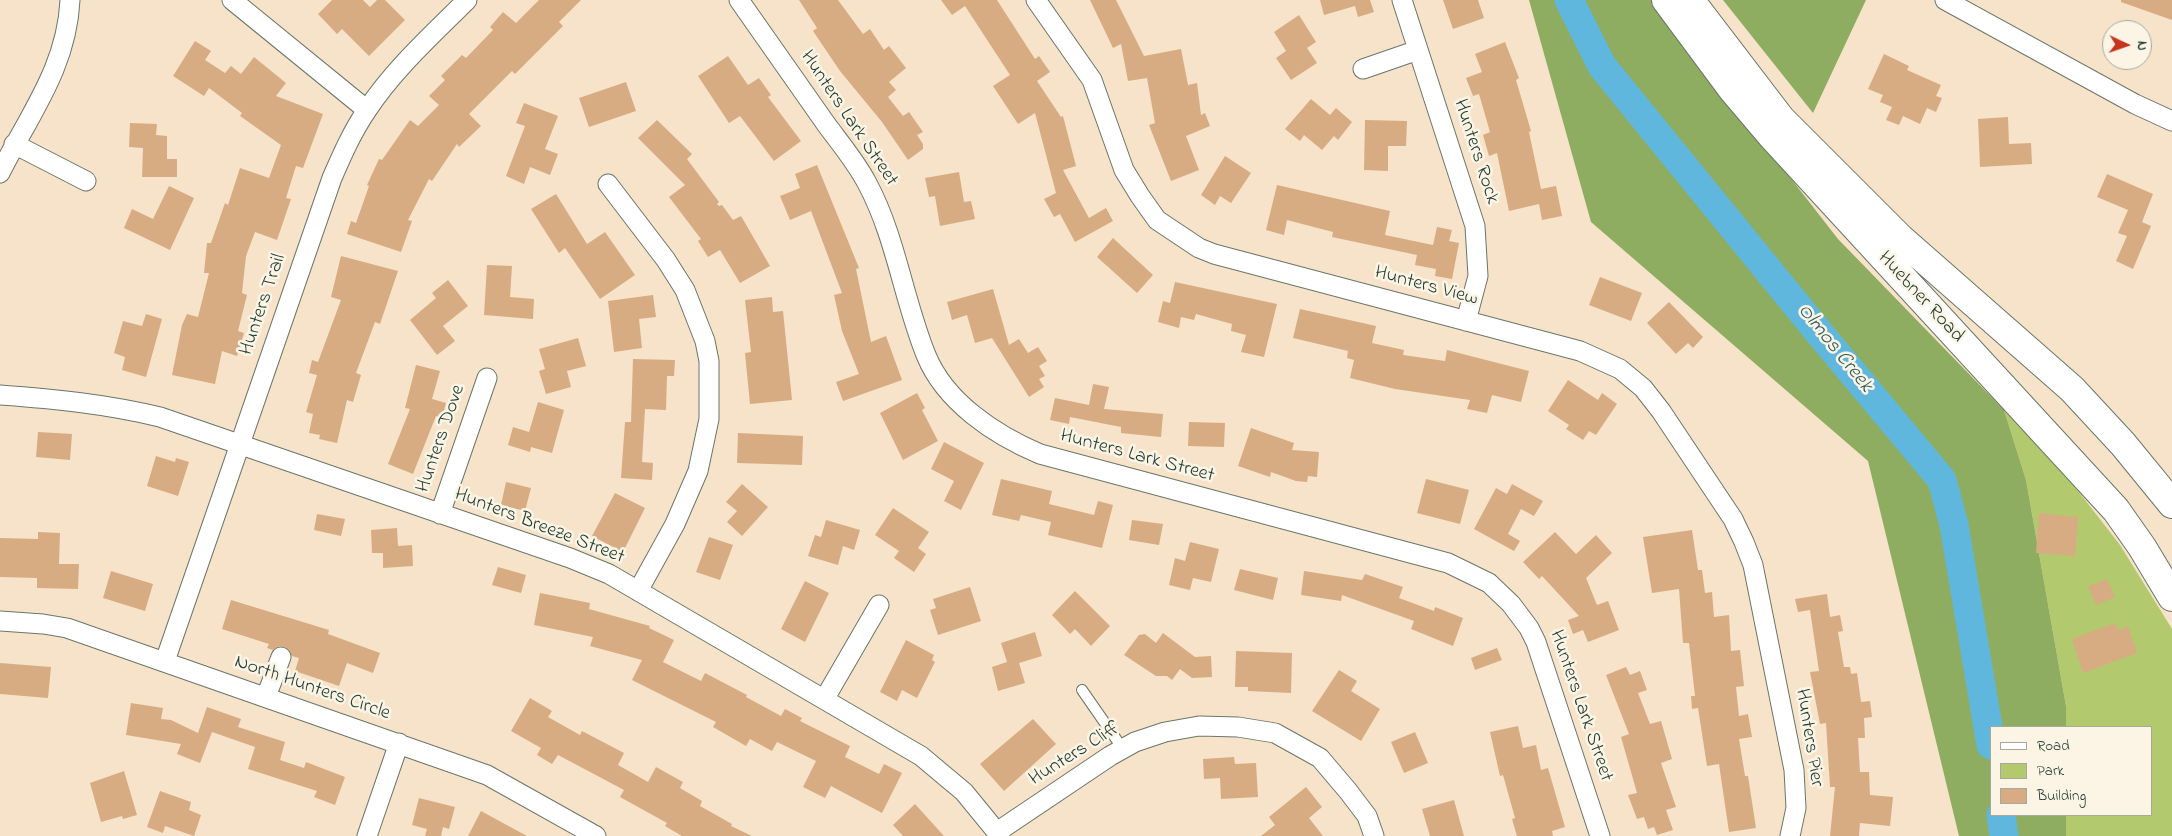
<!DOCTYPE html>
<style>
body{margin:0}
#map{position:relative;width:2172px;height:836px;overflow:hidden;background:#f6e3c9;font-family:"Indie Flower",sans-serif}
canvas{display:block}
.legend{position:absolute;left:1990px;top:726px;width:162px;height:90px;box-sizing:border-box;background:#fcf5e5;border:1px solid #a4ab9e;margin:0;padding:6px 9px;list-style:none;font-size:15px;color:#1f3d34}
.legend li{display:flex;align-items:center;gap:10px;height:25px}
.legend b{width:25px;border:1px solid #a4ab9e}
.north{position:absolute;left:2102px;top:20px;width:50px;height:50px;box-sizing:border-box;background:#fcf5e5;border:1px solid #a4ab9e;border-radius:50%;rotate:93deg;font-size:14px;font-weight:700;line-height:20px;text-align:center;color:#1f3d34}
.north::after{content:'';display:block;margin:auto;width:18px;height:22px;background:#c8321e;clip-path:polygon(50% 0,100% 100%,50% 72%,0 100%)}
</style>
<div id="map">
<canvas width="2172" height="836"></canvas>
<ul class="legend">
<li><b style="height:6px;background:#fff"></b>Road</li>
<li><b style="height:14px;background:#b3c96d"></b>Park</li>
<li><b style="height:14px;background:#d8ac82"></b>Building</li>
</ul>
<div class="north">N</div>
</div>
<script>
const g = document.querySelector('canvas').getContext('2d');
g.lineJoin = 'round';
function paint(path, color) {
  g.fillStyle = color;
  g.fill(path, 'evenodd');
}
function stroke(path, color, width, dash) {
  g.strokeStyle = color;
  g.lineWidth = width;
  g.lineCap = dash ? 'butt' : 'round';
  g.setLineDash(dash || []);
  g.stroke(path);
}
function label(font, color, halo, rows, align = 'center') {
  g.font = font + ' "Indie Flower",sans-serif';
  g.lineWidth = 5;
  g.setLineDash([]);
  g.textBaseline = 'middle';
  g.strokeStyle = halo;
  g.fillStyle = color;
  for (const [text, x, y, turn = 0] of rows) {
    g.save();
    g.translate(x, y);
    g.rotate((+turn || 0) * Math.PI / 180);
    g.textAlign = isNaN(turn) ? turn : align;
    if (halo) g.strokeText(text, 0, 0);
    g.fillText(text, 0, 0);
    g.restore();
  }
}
paint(new Path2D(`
 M2004,410L2068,478L2120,545L2172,629V836H2066V815H2151V727H2066V706L2026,480Z`), '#b3c96d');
paint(new Path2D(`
 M1529,0H1652L1838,239L2004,410L2026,480L2066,706V727H1991V815H2066V836H1959L1868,461L1591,222Z
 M1723,0H1866L1813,113Z`), '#8ead60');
stroke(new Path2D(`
 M1569,0L1602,66L1816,329L1942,480L1954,525L1991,745
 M2001,815L2004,836`), '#60b7dd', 29);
paint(new Path2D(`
 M332,0H363L370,7L377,0H385L405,20L369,56L342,29L337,34L318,14Z
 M539,0H581L559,22L563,26L515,74L512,71L469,114L481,126L459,147L457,144L432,181L429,179L408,220L412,221L401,252L347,234L351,221L356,223L369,186L367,185L379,159L382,160L410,120L418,126L439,105L429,96L445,80L441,76L462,55L466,58L493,30L490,27L503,12L516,23Z
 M799,0H838L863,34L870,29L884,50L889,46L906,68L889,82L896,90L888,97L903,116L909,112L923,132L917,135L923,144V149L908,160L882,122L840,71L813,31L817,28Z
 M941,0H997L1035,59L1039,56L1050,72L1037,81L1061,117L1063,116L1076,166L1063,170L1089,218L1106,208L1113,221L1075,242L1060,214L1054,217L1044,199L1056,193L1035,113L1018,124L993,86L1010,75L965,6L952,15Z
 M1090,0H1116L1144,56L1181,49L1188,85L1197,83L1201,115L1205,113L1210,126L1186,136L1199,170L1171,181L1149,125L1155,123L1147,78L1128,81L1121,44L1113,48Z
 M1320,0H1370L1374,12L1358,17L1355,6L1324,15Z
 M1443,0H1478L1484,18L1453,29Z
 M2121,0H2172V20L2121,2Z
 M1299,15L1316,42L1307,48L1317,63L1291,80L1276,58L1286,51L1274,32Z
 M195,41L211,51L205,60L225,73L231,66L241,74L254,57L286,83L276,96L323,114L303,168L296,166L286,198L291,199L277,240L255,232L246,256L242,293L247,295L238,331L244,333L237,356L222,351L215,384L172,375L182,325L187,314L198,317L209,273H204L207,243H211L225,203L228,205L240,168L269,178L281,145L240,116L242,113L209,88L204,96L173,76Z
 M1505,42L1519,78L1516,80L1531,131L1529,132L1541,189L1556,186L1562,216L1542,220L1539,204L1509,211L1497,153L1489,156L1483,135L1490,132L1479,94L1473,96L1466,78L1482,72L1475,54Z
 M1884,54L1909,66L1907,70L1941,85L1936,96L1942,98L1936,112L1927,108L1920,124L1903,116L1899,125L1886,120L1892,107L1880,102L1883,95L1868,89Z
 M728,56L748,85L759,78L771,95L768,97L801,141L774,161L740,116L729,123L698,76Z
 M626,82L636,111L589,127L579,98Z
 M1311,99L1330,115L1336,108L1352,122L1338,140L1334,136L1322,150L1304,135L1300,141L1285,129Z
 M524,103L558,116L545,149L558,154L550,175L530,167L524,184L506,176L525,126L516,123Z
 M2008,117L2009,144L2031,143L2032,164L1980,167L1978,119Z
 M657,120L692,154L687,159L719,202L717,204L719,206L722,205L733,220L741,216L770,266L740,283L720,250L708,257L698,241L701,239L669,197L685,185L638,138Z
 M1365,120L1407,121L1406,146H1388V171L1364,170Z
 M130,123L157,124L156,135L167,136V159H177V177H142L143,148L129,147Z
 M1225,156L1251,173L1231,203L1220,196L1215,205L1201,195Z
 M817,165L859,268L856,269L871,342L886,336L902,380L843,401L836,382L859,374L842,331L834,295L842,293L811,211L790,220L780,196L800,188L795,174Z
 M959,172L964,202L971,201L975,219L940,226L935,196L929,197L925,178Z
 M2107,174L2153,194L2142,222L2151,226L2133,269L2116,261L2127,236L2118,233L2128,210L2097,197Z
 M1277,185L1390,211L1385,235L1433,245L1437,227L1452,230L1449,241L1459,243L1452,279L1435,276L1436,269L1415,265L1417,255L1332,237L1333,232L1287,220L1284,235L1266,230Z
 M169,186L194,198L170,250L124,228L132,209L153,219Z
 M556,194L587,244L605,232L635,275L600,299L565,248L559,253L531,209Z
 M1113,238L1153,275L1137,293L1097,257Z
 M341,256L398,271L380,324L375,322L356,373L361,375L353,402L347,400L337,443L319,439L320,435L309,433L313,414L306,412L317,375L309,373L312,360L318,362L341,300L331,297Z
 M487,265L512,266L510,297L534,299L533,319L484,315Z
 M1600,277L1642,293L1631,321L1589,305Z
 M448,280L468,306L443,326L455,341L437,355L410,320L436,298L432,293Z
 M1175,282L1277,304L1264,357L1241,352L1246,335L1231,331L1232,324L1196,314L1194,320L1181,317L1179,328L1158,322L1163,301L1170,303Z
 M993,289L1009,345L1019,339L1028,353L1038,347L1047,361L1039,366L1045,376L1039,379L1044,387L1029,397L992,338L975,343L967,315L952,320L947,302Z
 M653,295L656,317L639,319L642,348L614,352L608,301Z
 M772,297L773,312L783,311L792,400L750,404L745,353L751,352L745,300Z
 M1669,302L1703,337L1693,348L1688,343L1676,354L1647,323Z
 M1300,309L1376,326L1372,343L1404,350L1403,355L1445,361L1447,350L1529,371L1521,402L1492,395L1487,413L1467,409L1470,400L1395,389L1350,378L1354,360L1347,358L1348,351L1293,338Z
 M146,314L162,319L146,377L122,370L125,357L114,353L123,321L142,326Z
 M578,338L586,366L567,371L571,387L546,394L539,371L545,369L539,349Z
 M633,359L675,360L674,376H667L666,410L645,409L642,462L653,463L652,480L621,478L625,422H631Z
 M416,365L440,371L432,399L446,403L442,418L436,416L413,474L388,464L410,409L405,408Z
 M1568,380L1598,400L1602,393L1617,404L1596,435L1589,431L1583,440L1566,429L1569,425L1548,411Z
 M1093,384L1109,387L1104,409L1163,414L1161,437L1121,433V427L1070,417L1069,424L1050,420L1055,398L1089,405Z
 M917,393L925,408L922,410L938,441L903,460L880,413Z
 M538,402L564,410L552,453L531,447L530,452L508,445L513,427L529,432Z
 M1189,422L1225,423L1224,447L1188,446Z
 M1251,428L1294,443L1292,450L1319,452L1317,477L1308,476L1307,482L1296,481L1271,472L1270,477L1238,466Z
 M38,432L72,434L70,460L36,457Z
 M738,433L803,436L802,465L737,463Z
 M944,442L984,463L961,510L944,501L954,481L931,469Z
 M156,456L175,462L176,458L189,462L178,496L147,486Z
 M1001,479L1052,491L1049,504L1094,515L1098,501L1113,505L1102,548L1048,535L1051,522L1021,515L1019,521L992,515Z
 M1426,479L1469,490L1460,524L1417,513Z
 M506,482L531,488L525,511L501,505Z
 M742,484L768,507L742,536L727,522L737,511L726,502Z
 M1512,484L1543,501L1534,516L1521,509L1508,534L1520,541L1514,551L1474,529L1496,488L1507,494Z
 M615,493L645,508L623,552L592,536Z
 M893,508L929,532L918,548L926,554L914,572L894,558L899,551L875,535Z
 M2039,513L2078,517L2075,556L2036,553Z
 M317,514L345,519L341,536L314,530Z
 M826,520L860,530L854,550L843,546L838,565L808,556L815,535L821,537Z
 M1132,520L1163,524L1159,545L1129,540Z
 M397,528L398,546L412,545L413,566L383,568V553H372L371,530Z
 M1692,530L1698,570H1702L1705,593L1712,592L1714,617L1729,615L1731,651L1740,650L1744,686L1736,687L1739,716L1748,714L1752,737L1739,739L1745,776H1748L1756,828L1729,832L1719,764L1707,766L1698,708L1692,709L1691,696H1695L1689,643H1683L1679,589L1652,593L1643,537Z
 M38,532L60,533L59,564H79L78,589L37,588V578L0,577V538L38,539Z
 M1555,532L1576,554L1596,535L1612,553L1586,578L1597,605L1608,601L1619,630L1588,642L1583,630L1573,634L1568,620L1579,616L1542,576L1539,579L1523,562Z
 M709,537L733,545L720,580L696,572Z
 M1190,542L1219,549L1211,582L1193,578L1190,590L1169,585L1175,558L1185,561Z
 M498,567L526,575L521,593L492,585Z
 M1240,569L1278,578L1273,600L1234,590Z
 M111,571L153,584L145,611L103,598Z
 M1304,571L1362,580L1365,574L1403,587L1399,598L1434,611L1435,607L1463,618L1453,646L1411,629L1414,621L1342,595L1341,601L1301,595Z
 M2107,579L2115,597L2096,605L2088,586Z
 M805,581L829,593L805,642L781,629Z
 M970,587L981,621L938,635L930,610L936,608L933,599Z
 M1075,591L1110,626L1091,646L1075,629L1070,634L1052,615Z
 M540,593L590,603L589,609L650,626L649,628L674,640L663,662L701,681L705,673L747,695L746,697L781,716L785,709L802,718L800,721L850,746L845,757L879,774L884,764L902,773L882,813L831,786L825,798L803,787L816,761L777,742L772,751L750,739L746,746L713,727L716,722L632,680L642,660L590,646L593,637L534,625Z
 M1827,594L1830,617L1840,615L1843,631L1838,632L1844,667H1850L1851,674L1857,673L1861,702L1870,701L1872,717L1864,718L1865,738H1858L1860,772H1869L1870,795L1893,797L1890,826L1860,823L1859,836H1830L1835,787H1830L1826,723L1820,724L1810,672L1819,671L1810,610L1798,612L1795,599Z
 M231,600L329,630L328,634L380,653L373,673L347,663L339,686L295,671L299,658L292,656L285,647L279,646L273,650L267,648L269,644L222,629Z
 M2115,623L2117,630L2128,626L2137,653L2083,673L2072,639Z
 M1035,632L1042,656L1019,663L1025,683L998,691L992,667L1007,662L1001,643Z
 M1163,633L1195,657L1211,656L1212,677L1192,678L1180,669L1172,680L1167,676H1156L1124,655L1139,635L1145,634L1156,643Z
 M906,640L934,655L932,660L935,662L917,698L902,690L897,701L880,692Z
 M1497,648L1502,660L1475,670L1471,658Z
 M1236,651L1292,653L1291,693L1248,691V687H1235Z
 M0,663L51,667L48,698L0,694Z
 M1626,667L1630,675L1640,671L1647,690L1638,693L1650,724L1661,721L1672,759L1661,763L1676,807L1666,810L1673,830L1657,835L1654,827L1648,829L1644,817L1637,819L1628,795L1637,793L1621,737L1629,734L1606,675Z
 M1339,670L1357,681L1351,691L1380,709L1361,741L1312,711Z
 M530,698L552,711L548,717L580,735L582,731L624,753L618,765L648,782L656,767L683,782L680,788L702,801L700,806L732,824L731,826L752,836H682L665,826L667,823L620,797L624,790L558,755L552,764L537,755L541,748L511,731Z
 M131,703L163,708L161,719L171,720L198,733L207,707L241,719L238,727L285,742L280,760L304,768L306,762L345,777L335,805L314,797L317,791L248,769L255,747L212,732L200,763L177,754L181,744L126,735Z
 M1033,719L1056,744L1004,791L980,764Z
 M1518,726L1523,748L1536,745L1541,770L1548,768L1565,827L1552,831L1553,836H1517L1512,819L1515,818L1503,775L1500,776L1490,732Z
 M1415,732L1428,763L1404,773L1391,742Z
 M1234,757L1235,764L1256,763L1258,797L1221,799L1220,778L1204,779L1203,759Z
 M124,771L137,815L123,819L122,816L101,822L90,783Z
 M1306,787L1322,807L1309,818L1323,836H1261L1275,825L1269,817Z
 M160,791L191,802L189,810L201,815L194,836L165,826L163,833L147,827Z
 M419,798L455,807L449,829L443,827L441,836H425L427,829L412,825Z
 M1454,800L1464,836H1430L1422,809Z
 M915,804L944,836H903L893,825Z
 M481,811L527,836H468Z`), '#d8ac82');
const service = new Path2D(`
 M1082,690L1123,749`);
const minor = new Path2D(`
 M232,0L367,110
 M739,0C768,41 797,83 826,124C840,143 856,162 867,183C896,237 903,298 926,355C945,402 995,435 1040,454L1448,563L1489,583L1511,604L1529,628L1536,642L1600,836
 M1036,0L1092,80L1124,170L1140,196L1157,220L1199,248L1214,254L1580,351L1620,369L1643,388L1661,411L1733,519L1744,542L1753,565L1794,770L1796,808L1790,836
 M1402,0L1475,226L1478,276L1466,321
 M1945,0L2135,104L2172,121
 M1363,69L1418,50
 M14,144L86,181
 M0,173C29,115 67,67 70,0
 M608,184L666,260L685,290L705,341L709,361V419L698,471L675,524L638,591
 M0,395C55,399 106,404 160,417L570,558L609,574L921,756L964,792L1000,836
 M440,514L487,378
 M0,621L43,624L67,628L487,775L596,836
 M165,661L332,178C342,155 352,132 367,110C394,69 432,35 467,0
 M266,697L281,657
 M825,698L879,605
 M997,832L1110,756L1135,742L1165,732L1199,726L1238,727L1275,733L1320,758L1348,791L1367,816L1374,836
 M367,836L399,743`);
const primary = new Path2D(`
 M1666,0L1732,89L1771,135L2116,510L2142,547L2172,597
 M1690,0L1781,119L1900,238L2072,389L2123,444L2172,504`);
stroke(service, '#6a7768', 12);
stroke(minor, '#6a7768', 21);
stroke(primary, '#6a7768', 30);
stroke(service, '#fff', 10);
stroke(minor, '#fff', 19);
stroke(primary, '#fff', 28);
label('20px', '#1f3d34', '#fcf5e5', [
 ["Hunters Lark Street",848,119,56],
 ["Hunters Rock",1475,152,72],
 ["Hunters View",1426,287,15],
 ["Huebner Road",1920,298,47],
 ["Hunters Trail",264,305,-71],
 ["Hunters Dove",442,439,-71],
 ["Hunters Lark Street",1137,457,15],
 ["Hunters Breeze Street",539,527,21],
 ["North Hunters Circle",312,689,19],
 ["Hunters Lark Street",1580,706,71],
 ["Hunters Pier",1808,738,81],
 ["Hunters Cliff",1075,755,-32]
]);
label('italic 21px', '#2f5c5e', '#fcf5e5', [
 ["Olmos Creek",1834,349,51]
]);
</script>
